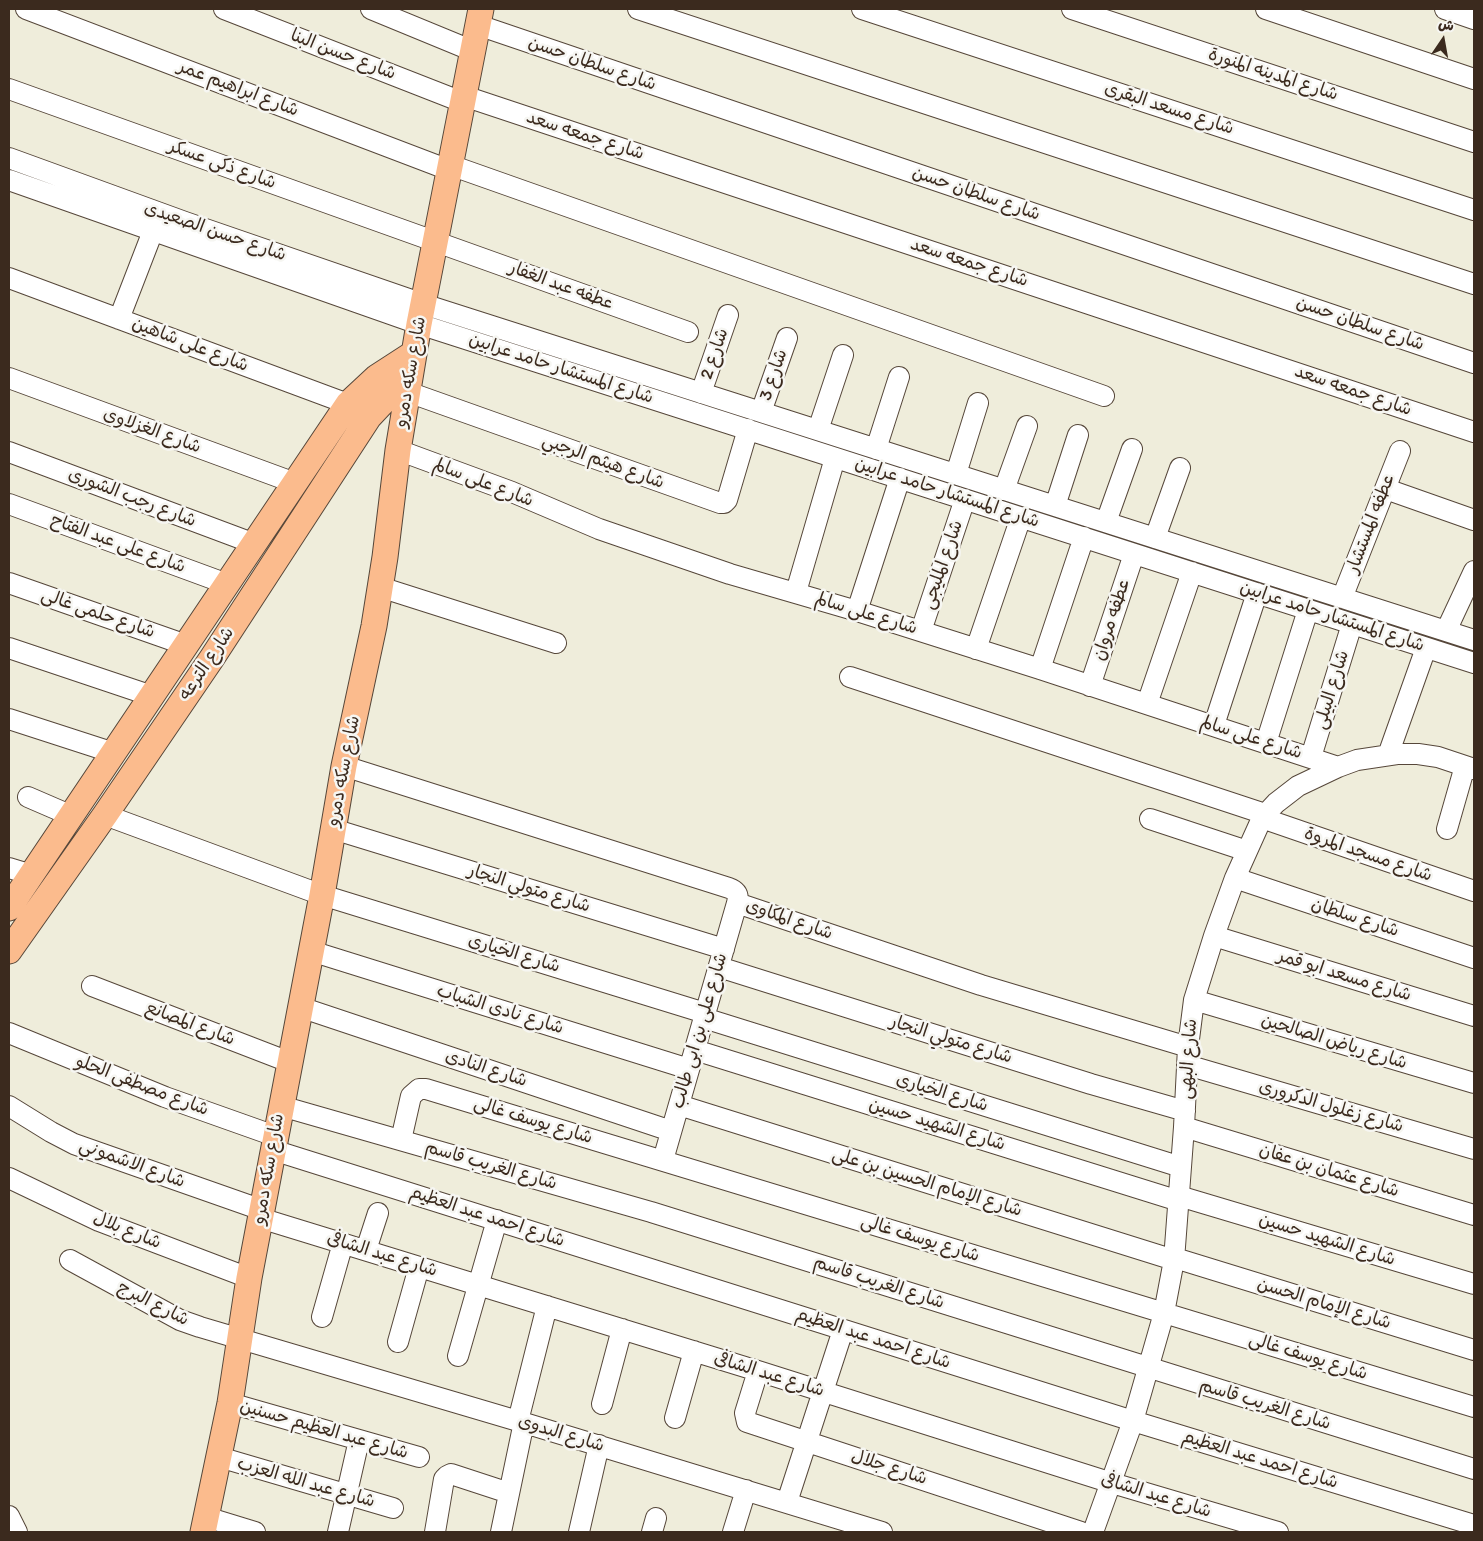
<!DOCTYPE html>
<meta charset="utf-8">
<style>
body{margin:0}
#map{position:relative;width:1483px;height:1541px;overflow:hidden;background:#efeddb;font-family:Itim,"Playpen Sans Arabic",sans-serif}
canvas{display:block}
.frame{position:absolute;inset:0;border:10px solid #3b2a1e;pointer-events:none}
.north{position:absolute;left:1418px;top:15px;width:50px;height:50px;-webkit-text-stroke:4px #f6f6f2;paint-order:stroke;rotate:12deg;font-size:14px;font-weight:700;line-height:20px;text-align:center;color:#3b2a1e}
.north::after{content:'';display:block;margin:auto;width:18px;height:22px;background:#3b2a1e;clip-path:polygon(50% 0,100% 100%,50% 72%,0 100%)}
</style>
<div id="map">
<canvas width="1483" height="1541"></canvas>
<div class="frame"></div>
<div class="north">ش</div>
</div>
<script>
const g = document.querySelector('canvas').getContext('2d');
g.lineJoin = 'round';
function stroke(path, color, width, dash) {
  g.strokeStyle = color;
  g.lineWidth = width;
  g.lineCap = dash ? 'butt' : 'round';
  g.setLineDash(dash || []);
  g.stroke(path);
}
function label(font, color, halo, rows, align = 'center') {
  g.font = font + ' Itim,"Playpen Sans Arabic",sans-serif';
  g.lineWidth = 5;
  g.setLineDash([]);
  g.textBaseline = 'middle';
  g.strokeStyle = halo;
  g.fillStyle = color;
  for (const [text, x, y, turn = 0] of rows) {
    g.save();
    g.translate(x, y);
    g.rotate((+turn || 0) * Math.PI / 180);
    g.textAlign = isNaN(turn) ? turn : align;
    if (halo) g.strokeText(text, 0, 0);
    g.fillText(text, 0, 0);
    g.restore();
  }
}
const minor = new Path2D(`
 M26,9L449,170
 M224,9L462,102
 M371,9L473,51
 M638,9L1474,284
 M862,9L1474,210
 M1072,9L1474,142
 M1266,9L1474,79
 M1445,9L1474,19
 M478,25L1474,363
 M9,89L688,332
 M464,96L1474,432
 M9,158L185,222L423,304L1474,640
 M450,165L1104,396
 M9,180L419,324L1474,663
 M9,278L348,404L359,411
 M119,319L153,231
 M9,378L295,483
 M408,392L720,503H724L727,500L748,429
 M701,393L728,315
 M761,412L787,338
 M818,430L843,355
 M876,449L899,377
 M398,450L512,492L599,529L730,574L857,611L1040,669L1338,767
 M9,452L255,544
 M956,474L978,403
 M1386,489L1474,520
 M1004,490L1027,426
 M9,504L227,584
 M1055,506L1078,435
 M1106,522L1132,449
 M1155,538L1180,468
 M9,583L186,645
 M380,587L556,643
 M796,592L835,458
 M1342,598L1400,451
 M857,611L900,478
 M921,631L965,499
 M1446,631L1474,571
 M9,648L152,696
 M976,649L1021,517
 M1040,669L1084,537
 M850,677L1265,814
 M1090,686L1134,554
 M1147,704L1192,572
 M9,719L114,753
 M1214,725L1257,593
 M1266,743L1308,610
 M1388,755L1426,648
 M1311,757L1352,624
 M344,766L729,888C737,891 739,895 737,903L981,985L1188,1047
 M28,797L72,816
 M105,815L322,895L705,1013
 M1262,818L1474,891
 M1150,819L1247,851
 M333,829L724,949
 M1447,829L1465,766
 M9,868L32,875
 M1235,878L1474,958
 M1214,936L1474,1016
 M311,951L689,1069
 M719,967L1091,1084L1185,1111
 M92,986L289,1062
 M1194,1000L1474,1083
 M300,1007L671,1131
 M704,1018L1181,1167
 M9,1033L165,1097L275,1136
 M695,1050L1179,1201
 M1187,1065L1474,1149
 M679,1105L1174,1260
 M9,1106L51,1132L74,1144L262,1210
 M281,1106L651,1212L1474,1469
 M1184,1127L1474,1215
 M401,1140L411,1096L419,1089H426L1474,1407
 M273,1150L1133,1421L1474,1525
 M663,1160L737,903
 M9,1178L99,1221L249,1278
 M1179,1196L1474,1284
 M260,1218L758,1371L1112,1483L1278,1532
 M366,1250L378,1213
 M1175,1258L1474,1350
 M70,1260L180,1320L200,1327L518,1421L882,1532
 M322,1317L343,1243
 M398,1342L419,1267
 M458,1356L497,1220
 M758,1371L745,1413L747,1422L1081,1532
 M230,1403L419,1457
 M602,1404L622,1329
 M675,1418L694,1351
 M518,1421L547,1306
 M219,1457L393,1508
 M787,1502L843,1330
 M9,1516L17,1532
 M206,1517L255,1532
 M338,1532L359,1440
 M435,1532L444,1479L447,1476L451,1474L509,1493
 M501,1532L524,1422
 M579,1532L599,1445
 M652,1532L656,1518
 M733,1532L746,1490
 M1093,1532L1133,1421L1164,1313L1174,1260L1184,1127L1188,1047L1194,1000L1214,936L1235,878L1262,818L1276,803L1298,786L1338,767L1357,760L1397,754H1418L1438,757L1474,769`);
const major = new Path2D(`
 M9,908L348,404L377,377L414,353
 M9,951L105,815L212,658L369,417L385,400L409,384
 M203,1532L230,1403L249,1278L322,895L344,766L374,626L385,557L398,450L419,324L481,9`);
stroke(minor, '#56473a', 22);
stroke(major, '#56473a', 27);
stroke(minor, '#fff', 20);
stroke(major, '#fbbb8d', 25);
label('18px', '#3b2a1e', '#f6f6f2', [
 ["شارع حسن البنا",343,55,21],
 ["شارع سلطان حسن",592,64,19],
 ["شارع المدينه المنورة",1273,75,18],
 ["شارع ابراهيم عمر",238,89,21],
 ["شارع مسعد البقرى",1169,109,18],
 ["شارع جمعه سعد",585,136,18],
 ["شارع ذكى عسكر",222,165,20],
 ["شارع سلطان حسن",976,194,19],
 ["شارع حسن الصعيدى",215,232,19],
 ["شارع جمعه سعد",969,263,18],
 ["عطفه عبد الغفار",561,286,20],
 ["شارع سلطان حسن",1360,324,19],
 ["شارع على شاهين",190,345,21],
 ["شارع 2",715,354,-71],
 ["شارع المستشار حامد عرابين",561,369,18],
 ["شارع سكه دمرو",411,372,-80],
 ["شارع 3",774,375,-71],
 ["شارع جمعه سعد",1353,391,19],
 ["شارع الغزلاوى",152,431,20],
 ["شارع هيثم الرجبي",603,462,20],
 ["شارع على سالم",483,483,21],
 ["شارع المستشار حامد عرابين",947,493,18],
 ["شارع رجب الشورى",132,498,21],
 ["عطفه المستشار",1371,524,-69],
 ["شارع على عبد الفتاح",118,544,20],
 ["شارع المليجى",943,565,-71],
 ["شارع حلمى غالى",98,614,19],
 ["شارع على سالم",866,614,17],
 ["شارع المستشار حامد عرابين",1332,617,18],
 ["عطفه مروان",1112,620,-72],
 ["شارع الترعه",207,664,-56],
 ["شارع البيلى",1332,690,-73],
 ["شارع على سالم",1251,738,18],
 ["شارع سكه دمرو",344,771,-79],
 ["شارع مسجد المروة",1368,855,19],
 ["شارع متولي النجار",529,889,17],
 ["شارع سلطان",1355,918,18],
 ["شارع المكاوى",789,920,19],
 ["شارع الخيارى",514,954,17],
 ["شارع مسعد ابو قمر",1344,976,17],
 ["شارع نادى الشباب",500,1010,17],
 ["شارع المصانع",190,1024,21],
 ["شارع على بن ابى طالب",700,1031,-74],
 ["شارع متولي النجار",951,1040,17],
 ["شارع رياض الصالحين",1334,1042,17],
 ["شارع البهى",1189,1059,-86],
 ["شارع النادى",486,1069,18],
 ["شارع مصطفى الحلو",142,1086,21],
 ["شارع الخيارى",942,1093,17],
 ["شارع زغلول الدكرورى",1331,1107,16],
 ["شارع يوسف غالى",533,1121,17],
 ["شارع الشهيد حسين",937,1125,17],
 ["شارع الاشموني",132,1164,20],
 ["شارع الغريب قاسم",491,1166,16],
 ["شارع سكه دمرو",269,1169,-80],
 ["شارع عثمان بن عفان",1329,1171,17],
 ["شارع الإمام الحسين بن على",927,1183,17],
 ["شارع احمد عبد العظيم",487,1217,18],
 ["شارع بلال",127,1231,22],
 ["شارع يوسف غالى",920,1239,17],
 ["شارع الشهيد حسين",1327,1240,17],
 ["شارع عبد الشافى",382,1255,17],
 ["شارع الغريب قاسم",879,1283,18],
 ["شارع البرج",153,1304,27],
 ["شارع الإمام الحسن",1324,1304,17],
 ["شارع احمد عبد العظيم",873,1339,18],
 ["شارع يوسف غالى",1308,1357,17],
 ["شارع عبد الشافى",769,1375,17],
 ["شارع الغريب قاسم",1265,1405,17],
 ["شارع عبد العظيم حسنين",324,1430,16],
 ["شارع البدوى",561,1434,17],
 ["شارع احمد عبد العظيم",1260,1460,17],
 ["شارع جلال",889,1468,18],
 ["شارع عبد الله العزب",306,1483,16],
 ["شارع عبد الشافى",1156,1496,17]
]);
</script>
